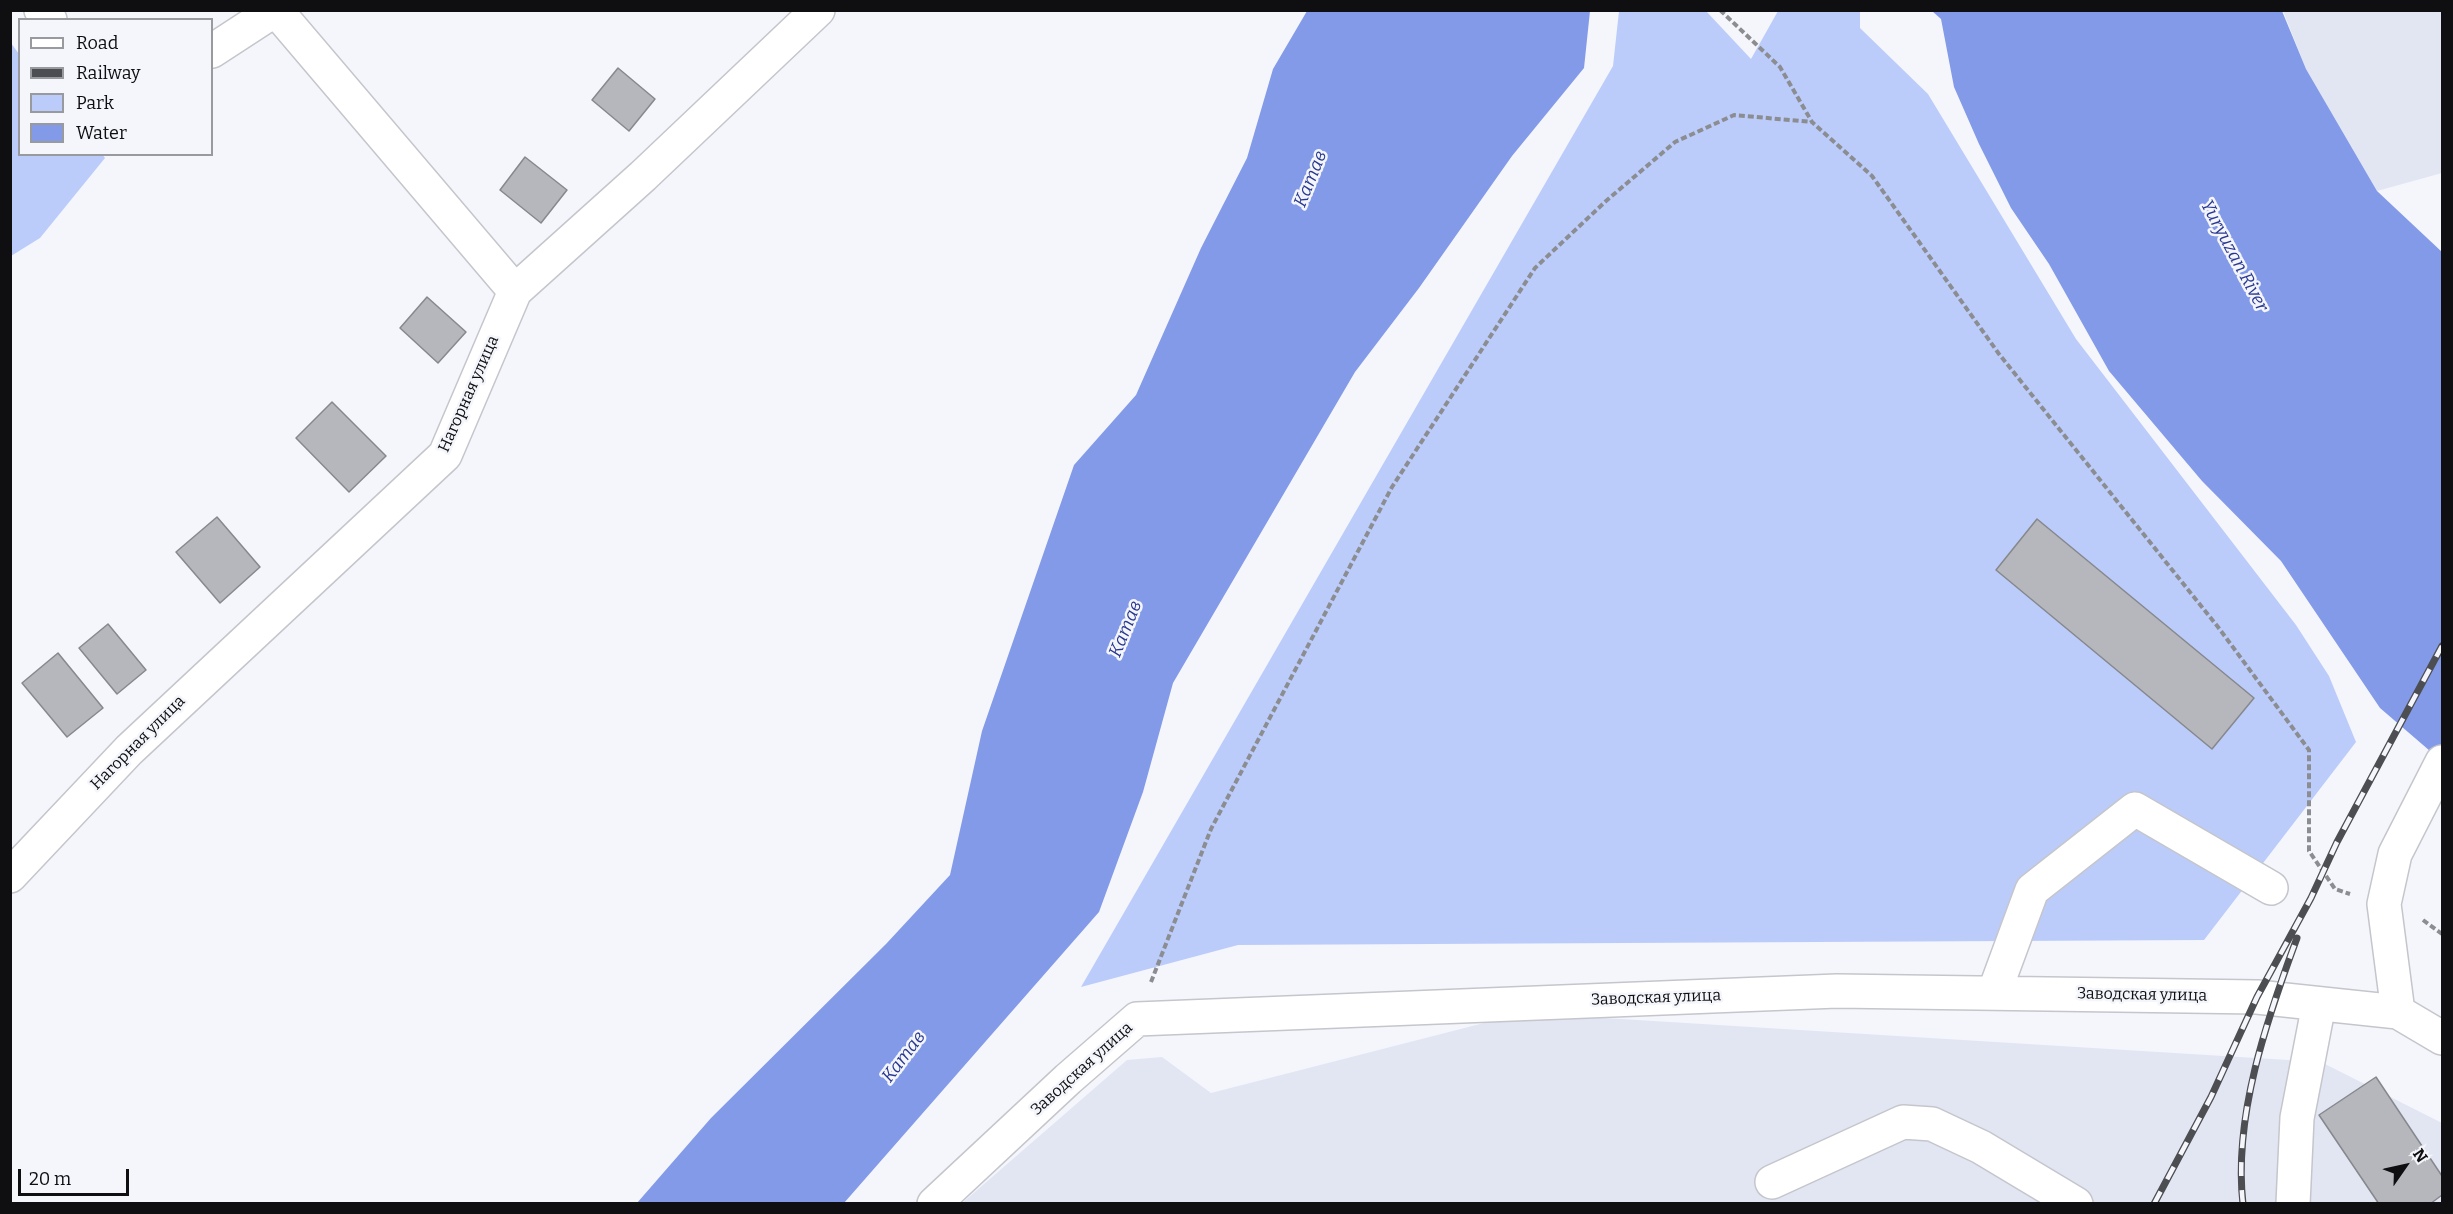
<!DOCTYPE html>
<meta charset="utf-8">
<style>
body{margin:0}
#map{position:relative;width:2453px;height:1214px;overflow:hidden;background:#f4f6fc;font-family:Bitter,serif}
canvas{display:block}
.frame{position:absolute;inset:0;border:12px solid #0f0f11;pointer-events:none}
.legend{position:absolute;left:18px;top:18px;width:195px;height:138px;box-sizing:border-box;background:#f4f6fc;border:2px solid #989a9e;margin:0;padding:8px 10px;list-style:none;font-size:18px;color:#0f0f11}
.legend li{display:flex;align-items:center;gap:12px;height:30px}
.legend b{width:30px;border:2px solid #989a9e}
.north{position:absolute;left:2375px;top:1136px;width:60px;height:60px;-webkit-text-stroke:4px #f4f6fc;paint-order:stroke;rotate:56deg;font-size:16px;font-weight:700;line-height:24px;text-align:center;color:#0f0f11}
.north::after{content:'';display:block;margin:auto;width:21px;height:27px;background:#0f0f11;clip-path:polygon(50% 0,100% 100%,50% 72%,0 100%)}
.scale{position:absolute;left:18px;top:1169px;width:111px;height:27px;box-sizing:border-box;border:3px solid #0f0f11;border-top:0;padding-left:8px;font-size:18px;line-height:21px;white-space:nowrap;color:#0f0f11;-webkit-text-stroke:4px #f4f6fc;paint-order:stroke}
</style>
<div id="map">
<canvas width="2453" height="1214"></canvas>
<div class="frame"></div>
<ul class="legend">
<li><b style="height:8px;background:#fff"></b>Road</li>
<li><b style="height:8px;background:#4d4e51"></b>Railway</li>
<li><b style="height:16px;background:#bcccfa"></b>Park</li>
<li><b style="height:16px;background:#839ae8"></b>Water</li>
</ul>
<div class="north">N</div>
<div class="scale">20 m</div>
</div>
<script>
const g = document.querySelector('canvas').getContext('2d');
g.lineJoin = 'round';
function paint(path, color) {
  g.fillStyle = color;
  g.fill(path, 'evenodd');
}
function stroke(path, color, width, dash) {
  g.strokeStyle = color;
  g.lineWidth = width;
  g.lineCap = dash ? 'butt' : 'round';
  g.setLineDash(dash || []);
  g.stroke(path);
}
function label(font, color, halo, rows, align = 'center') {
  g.font = font + ' Bitter,serif';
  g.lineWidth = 5;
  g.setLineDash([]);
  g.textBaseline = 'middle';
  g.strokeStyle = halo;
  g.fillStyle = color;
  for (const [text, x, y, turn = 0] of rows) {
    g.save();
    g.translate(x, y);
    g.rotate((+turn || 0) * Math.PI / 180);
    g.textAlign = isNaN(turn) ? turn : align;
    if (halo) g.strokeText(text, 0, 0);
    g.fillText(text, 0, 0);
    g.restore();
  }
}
paint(new Path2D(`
 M2283,11H2442V173L2377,191L2306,69Z
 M1523,1013L2321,1062L2442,1123V1203L961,1204L1127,1060L1162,1057L1211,1093Z`), '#e2e6f3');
paint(new Path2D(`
 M1619,11H1706L1751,59L1778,11H1860V28L1928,94L2076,339L2296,625L2329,676L2356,742L2204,940L1238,945L1081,987L1613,66Z
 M11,43L19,54L20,154H102L105,158L40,238L11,256Z`), '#bcccfa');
paint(new Path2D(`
 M1307,11H1590L1584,68L1512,156L1419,288L1355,372L1173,683L1143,792L1099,912L844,1203H637L711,1118L886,944L950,875L982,731L1074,465L1136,395L1201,248L1247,158L1273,69Z
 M1932,11H2282L2306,69L2377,191L2442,252V765L2437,757L2380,708L2281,561L2202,481L2109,371L2049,264L2011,208L1979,144L1954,87L1941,19Z`), '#839ae8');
const building = new Path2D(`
 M618,68L655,99L629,131L592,100Z
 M525,157L567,190L541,223L500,190Z
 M427,297L466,332L438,363L400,328Z
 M332,402L386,456L349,492L296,438Z
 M217,517L260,567L220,603L176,552Z
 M2037,519L2254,698L2212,749L1996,570Z
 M108,624L146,670L117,694L79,648Z
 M58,653L103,708L67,737L22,683Z
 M2376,1077L2442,1176V1195L2430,1204H2379L2319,1115Z`);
paint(building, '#b5b7bc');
stroke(building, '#86888d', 1.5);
const minor = new Path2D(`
 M41,10L50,20
 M276,10L515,291
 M212,51L275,10
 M10,876L129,750L445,455L515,291L643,176L818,10
 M1994,993L2032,890L2135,809L2271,888
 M2398,1012L2384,904L2395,854L2442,762
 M1772,1182L1903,1122L1932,1124L1981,1147L2076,1204
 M934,1204L1068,1079L1137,1019L1837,991L2257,997L2398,1012L2442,1038
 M2293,1204L2297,1118L2319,1004`);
stroke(minor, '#c5c6cc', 36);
stroke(new Path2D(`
 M1720,10L1780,67L1812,122L1872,176L1999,354L2218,627L2309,750V851L2335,889L2350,894
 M2423,920L2442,934
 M1151,982L1211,829L1392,487L1535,268L1606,201L1675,142L1734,115L1812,122`), '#8b8d91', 4, [6, 3]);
stroke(minor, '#fff', 33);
const rail = new Path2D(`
 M2154,1204L2211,1097L2257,997L2311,898L2337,842L2442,646
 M2243,1204C2233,1117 2267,1019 2297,938`);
stroke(rail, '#4d4e51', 7);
stroke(rail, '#f4f6fc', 4.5, [14]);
label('16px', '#0f0f11', '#f4f6fc', [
 ["Нагорная улица",469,394,-66],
 ["Нагорная улица",138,743,-45],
 ["Заводская улица",2142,995,1],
 ["Заводская улица",1656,998,-2],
 ["Заводская улица",1082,1069,-42]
]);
label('italic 18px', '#283890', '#f4f6fc', [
 ["Катав",1311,179,-68],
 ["Yuryuzan River",2234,256,62],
 ["Катав",1126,629,-68],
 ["Катав",904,1057,-53]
]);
</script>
